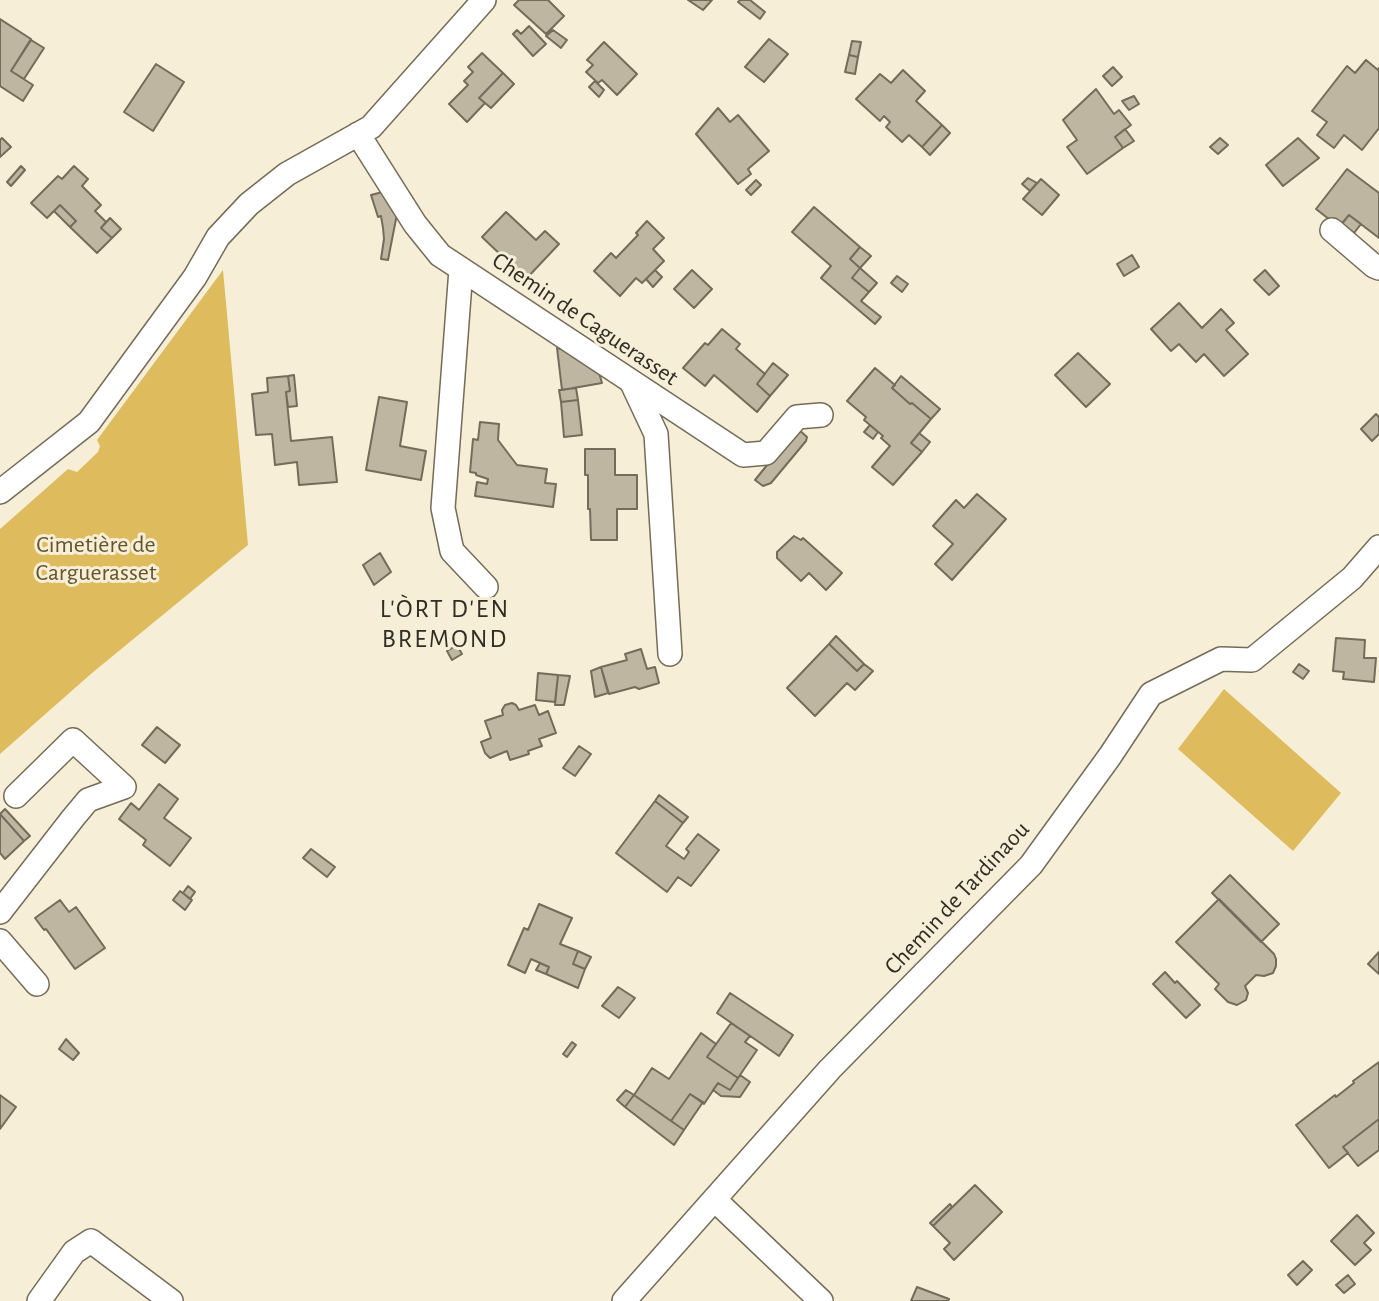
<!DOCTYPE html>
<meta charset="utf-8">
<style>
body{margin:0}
canvas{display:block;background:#f7eed8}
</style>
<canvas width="1379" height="1301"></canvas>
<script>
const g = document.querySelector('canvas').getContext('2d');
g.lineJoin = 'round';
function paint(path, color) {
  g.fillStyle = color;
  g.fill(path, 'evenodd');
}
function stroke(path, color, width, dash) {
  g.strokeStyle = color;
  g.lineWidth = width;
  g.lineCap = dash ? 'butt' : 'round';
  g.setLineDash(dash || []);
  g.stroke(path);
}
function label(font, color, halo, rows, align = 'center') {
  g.font = font + ' "Alegreya Sans",sans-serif';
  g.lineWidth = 6;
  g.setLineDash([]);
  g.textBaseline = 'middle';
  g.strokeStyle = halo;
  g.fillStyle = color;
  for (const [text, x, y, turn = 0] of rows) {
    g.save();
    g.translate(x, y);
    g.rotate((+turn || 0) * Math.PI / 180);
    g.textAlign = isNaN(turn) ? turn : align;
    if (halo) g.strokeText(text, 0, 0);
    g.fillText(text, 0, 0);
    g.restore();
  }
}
paint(new Path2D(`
 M223,270L248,545L92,673L0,754V529L68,469L77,472L98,452L100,446L97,440Z
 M1224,689L1341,793L1293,851L1178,749Z`), '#debb5c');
const building = new Path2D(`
 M519,0H548L564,16L546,34L514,5Z
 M688,0H712L703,10Z
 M740,0H750L765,12L760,19L738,2Z
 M0,19L31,39L11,71L33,85L23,101L0,86Z
 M529,26L546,44L533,56L513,34L517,30L521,34Z
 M553,30L567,40L561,48L546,36Z
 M769,39L788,54L764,82L745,67Z
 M31,40L44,48L24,79L11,71Z
 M852,41L861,42L858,57L849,55Z
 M604,42L637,74L617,95L602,80L598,83L586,72L593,65L587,60Z
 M482,53L503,73L479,98L485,103L467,122L449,104L468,85L464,81L473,72L468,67Z
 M849,55L858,57L855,74L845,72Z
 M1366,60L1378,70L1379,68V128L1362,150L1344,135L1334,148L1317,135L1327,122L1312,111L1347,66L1355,73Z
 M156,64L184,82L153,131L124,112Z
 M1113,67L1122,77L1112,86L1103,76Z
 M903,70L925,91L916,101L942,125L922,147L909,135L902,142L886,127L890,122L884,116L880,121L856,99L880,74L891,83Z
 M503,73L514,84L491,108L479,98Z
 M595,81L604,90L599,97L589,87Z
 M1096,89L1114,114L1119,110L1131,125L1115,137L1123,148L1087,174L1067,147L1077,140L1063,120Z
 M1134,96L1139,104L1129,110L1122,101Z
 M718,108L730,122L738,115L769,151L748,169L751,174L738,184L696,134Z
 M942,125L950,133L930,155L922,147Z
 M1125,129L1134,141L1123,148L1115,137Z
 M2,138L11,147L0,157V140Z
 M1220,138L1228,145L1218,154L1210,147Z
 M1298,138L1319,158L1283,186L1266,165Z
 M21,166L25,170L11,186L7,182Z
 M74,166L88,179L82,186L101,205L95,211L106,222L101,228L112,238L97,253L70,227L76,221L60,205L47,218L31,203L58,176L62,179Z
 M1347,169L1379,193V238L1349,215L1339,227L1316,209Z
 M1028,178L1037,183L1030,191L1022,184Z
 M1041,179L1059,195L1042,215L1023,199Z
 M756,180L761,185L751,195L746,190Z
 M390,190L397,214L388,260L381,259L384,239L383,228L381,216L378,217L371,195Z
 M60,205L76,221L70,227L54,211Z
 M814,207L860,247L850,259L860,268L852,278L869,292L861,301L881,317L875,324L821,278L831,266L792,232Z
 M506,212L536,240L545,231L559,244L526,279L482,237Z
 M1349,215L1361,224L1354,233L1342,224Z
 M110,218L121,229L112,238L101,228Z
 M647,221L664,238L653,249L664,261L642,283L636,278L620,296L594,271L611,253L616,258L638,235L636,233Z
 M860,247L871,256L860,268L850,259Z
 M1132,255L1139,267L1124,276L1117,264Z
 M860,268L877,283L869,292L852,278Z
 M655,270L662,277L653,287L646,279Z
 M692,270L712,289L694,308L674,289Z
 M1265,270L1279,286L1269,295L1254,280Z
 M897,276L908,284L902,292L891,283Z
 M1179,303L1202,328L1221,309L1234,323L1226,330L1248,354L1224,376L1204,354L1196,362L1179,344L1171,351L1151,329Z
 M722,329L740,344L736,349L765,374L757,384L770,396L757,412L714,375L705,386L683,368L705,343L708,345Z
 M557,348L577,353L597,366L602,383L562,390Z
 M1078,353L1110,384L1086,407L1055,375Z
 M773,363L788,375L770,396L757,384Z
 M875,368L895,385L892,388L910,404L912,403L931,419L911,443L922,452L893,485L872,467L890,446L881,438L883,436L864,420L866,417L847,401Z
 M294,375L297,406L288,407L286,392L290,391L288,376Z
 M288,376L290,391L286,392L291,441L332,437L337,482L299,485L297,462L275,465L272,434L256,435L252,394L268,392L267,378Z
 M901,376L940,409L931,419L912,403L910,404L892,388Z
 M576,388L578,400L561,402L559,390Z
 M379,397L407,402L400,446L426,451L421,480L366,470Z
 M578,400L582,435L564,437L561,402Z
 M1376,414L1379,417V434L1372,441L1361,429Z
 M480,422L499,424L498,440L517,465L547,469L545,483L556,484L553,507L475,496L477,482L487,484L488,479L476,475V473L470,472L473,439L478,440Z
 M870,425L878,432L873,439L864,432Z
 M797,428L807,437L806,441L771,483L763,486L755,480Z
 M919,433L930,442L922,452L911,443Z
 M585,449H615V475H637V509H617V540H591L590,509H588V475H585Z
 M977,494L1006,519L952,580L935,564L953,544L933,526L956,500L964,508Z
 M794,536L801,540L803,538L842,573L826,590L809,573L801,581L777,558V552Z
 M380,553L391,572L374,585L363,565Z
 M836,636L864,664L857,671L829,644Z
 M1336,638L1365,640L1364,658H1376L1374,682L1343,679L1344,672L1333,671Z
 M829,644L857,671L864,664L873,671L855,690L847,683L815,716L787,688Z
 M457,645L462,654L452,660L447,651Z
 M641,649L647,669L655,667L659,683L639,689L635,687L609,694L601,667L627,660L625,654Z
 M1299,664L1309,671L1303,679L1293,672Z
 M601,667L608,693L595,697L591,671Z
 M538,673L558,675L555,702L536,700Z
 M558,675L570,676L564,705H555Z
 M512,703L516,705L519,710L535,705L539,715L548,711L556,733L539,739L542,746L528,751L529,754L510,760L507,751L490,758L485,753L481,742L491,738L485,721L503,715L502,710L505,705Z
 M157,727L180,745L165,763L142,745Z
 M579,746L591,754L575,776L563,768Z
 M159,784L178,799L164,818L191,838L170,866L143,845L146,840L119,819L131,803L139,810Z
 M659,795L688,817L683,823L655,801Z
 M655,801L683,823L666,846L684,859L689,852L686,849L698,834L719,850L691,886L678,877L667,892L616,853Z
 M5,809L30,836L24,841L0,814Z
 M0,814L24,841L5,859L0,853Z
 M311,849L335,867L327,877L303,858Z
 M1230,875L1279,924L1261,942L1212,893Z
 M188,886L195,892L190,899L183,893Z
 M180,891L192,900L185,910L173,900Z
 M1219,899L1274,954L1276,959V966L1273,973L1264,976L1256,975L1245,986L1248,993L1246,1000L1237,1005L1228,1002L1215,989L1219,984L1176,942Z
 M60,900L69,912L76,907L105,948L75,969L46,929L44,930L35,918Z
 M539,904L572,918L560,944L578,951L573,964L585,969L578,988L546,974L549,967L531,959L525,973L508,965L524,928L528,930Z
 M578,951L591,957L585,969L573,964Z
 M1379,952V974L1368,964Z
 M540,963L549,967L546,974L536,970Z
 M1165,972L1175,983L1177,981L1200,1005L1186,1018L1153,984Z
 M618,987L635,998L619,1018L602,1006Z
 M730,993L793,1035L779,1056L717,1013Z
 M731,1023L750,1036L745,1042L757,1050L738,1078L707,1057Z
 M701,1033L716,1044L707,1057L738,1078L730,1090L718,1083L704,1104L690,1094L671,1121L634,1095L652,1068L669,1079Z
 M66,1039L79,1053L73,1060L59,1049Z
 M572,1042L576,1045L567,1057L563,1054Z
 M1379,1062V1119L1343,1147L1348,1153L1329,1168L1296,1125L1335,1095L1336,1097L1354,1083L1353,1081Z
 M740,1075L750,1082L740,1097L721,1096L713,1090L718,1083L730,1090Z
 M626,1090L634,1095L625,1107L617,1100Z
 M690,1094L703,1102L684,1130L671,1121Z
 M0,1095L16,1107L0,1129Z
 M634,1095L684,1130L674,1145L625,1107Z
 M1379,1119V1150L1358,1166L1343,1147Z
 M975,1185L1002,1212L954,1260L944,1249L950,1243L933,1226Z
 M950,1204L952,1207L933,1226L930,1223Z
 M1357,1215L1374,1233L1364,1243L1371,1250L1355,1265L1331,1241Z
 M1303,1261L1312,1270L1297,1285L1288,1275Z
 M1348,1275L1355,1284L1344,1293L1336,1285Z
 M917,1287L949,1299L948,1301H911Z`);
paint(building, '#beb6a0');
stroke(building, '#746c58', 2);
const street = new Path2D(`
 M358,134L415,224L440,255L743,455L766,453L797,417L821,415
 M1332,230L1374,266L1379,268
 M461,269L443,508L452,551L486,587
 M632,383L656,434L670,654
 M0,492L89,422L195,277L218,237L249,204L287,174L371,127L484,0
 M0,912L73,818L88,800L124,787L73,740L16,796
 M0,941L37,984
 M715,1200L821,1301
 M39,1301L74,1252L91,1241L171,1301
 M624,1301L830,1069L1031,865L1110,756L1151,694L1221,659L1252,660L1352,578L1379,547`);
stroke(street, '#746c58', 26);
stroke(street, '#fff', 23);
label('24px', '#302d24', '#f7eed8', [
 ["Chemin de Caguerasset",585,319,34],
 ["Chemin de Tardinaou",957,898,-47]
]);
label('24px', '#65552b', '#f7eed8', [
 ["Cimetière de",96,545],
 ["Carguerasset",96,573]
]);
g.letterSpacing = '2px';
label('26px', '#302d24', '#f7eed8', [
 ["L'ÒRT D'EN",445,609],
 ["BREMOND",445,639]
]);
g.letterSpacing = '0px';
</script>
